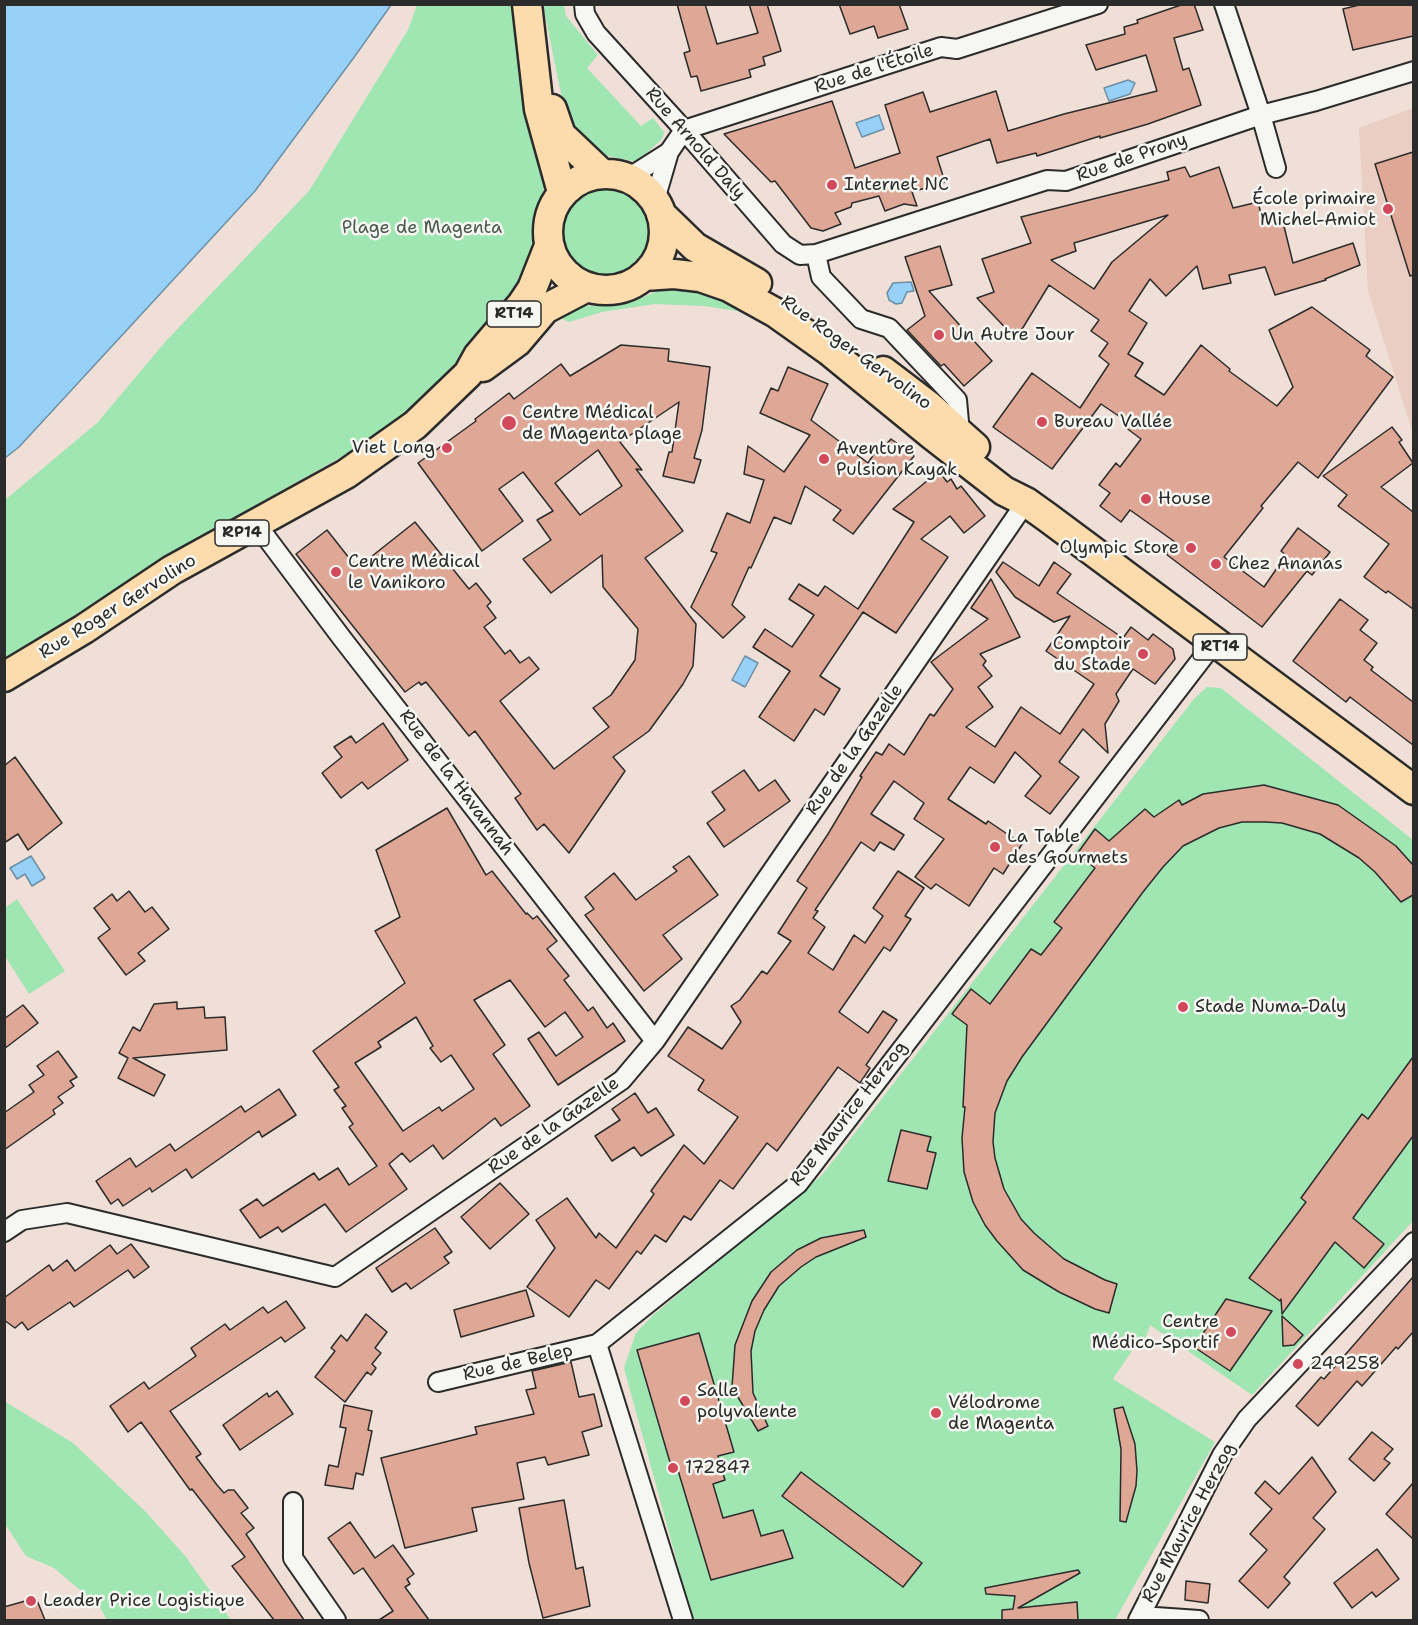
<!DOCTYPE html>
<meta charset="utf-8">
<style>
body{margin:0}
#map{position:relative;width:1418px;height:1625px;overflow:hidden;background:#efdfd6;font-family:"Shantell Sans",sans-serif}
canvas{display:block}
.frame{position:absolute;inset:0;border:6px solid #2b2b2b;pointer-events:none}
</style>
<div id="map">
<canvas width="1418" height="1625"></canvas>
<div class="frame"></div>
</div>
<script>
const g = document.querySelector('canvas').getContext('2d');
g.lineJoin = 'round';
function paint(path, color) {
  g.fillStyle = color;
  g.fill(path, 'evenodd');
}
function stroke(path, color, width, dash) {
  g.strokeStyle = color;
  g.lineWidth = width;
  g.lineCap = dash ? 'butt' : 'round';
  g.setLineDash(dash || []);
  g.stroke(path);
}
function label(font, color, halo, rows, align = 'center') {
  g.font = font + ' "Shantell Sans",sans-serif';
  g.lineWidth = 5;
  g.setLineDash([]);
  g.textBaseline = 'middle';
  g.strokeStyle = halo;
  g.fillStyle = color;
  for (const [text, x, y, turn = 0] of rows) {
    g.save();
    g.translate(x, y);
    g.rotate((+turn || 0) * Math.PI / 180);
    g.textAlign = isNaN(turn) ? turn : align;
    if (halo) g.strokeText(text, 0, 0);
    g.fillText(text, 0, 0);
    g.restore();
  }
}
paint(new Path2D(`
 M1413,108V434L1368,291L1359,128Z`), '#eacec3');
paint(new Path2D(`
 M417,5H512L545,182L539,216L537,247L532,267L471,354L377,437L206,533L5,659V500L97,423L166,341L309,191L408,30Z
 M543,5H564L566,16L598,55L587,68L641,126L653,118L664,132L662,139L637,162L594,153L571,129L561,94Z
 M562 233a44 44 0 1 1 88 0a44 44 0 1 1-88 0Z
 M696,286L747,308L744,312L704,306L655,304L602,312L569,322L560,318L564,311L580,306L612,305L634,301L667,287Z
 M1207,687L1221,688L1413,840V1221L1252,1395L1150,1325L1145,1340L1140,1339L1113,1379L1215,1442L1115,1620H693L624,1368L636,1333L652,1316L822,1175L1194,699Z
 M17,899L65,971L29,994L5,956V908Z
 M4,1401L73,1443L146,1512L186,1557L231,1620H107L100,1607L54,1568L26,1556L5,1524Z`), '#a0e6b2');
const water = new Path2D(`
 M5,4L391,5L355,56L255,191L19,447L5,458Z
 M1128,80L1135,83L1130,94L1109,101L1104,88Z
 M879,115L884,129L862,137L856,123Z
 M911,282L914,291L907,292L902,303L896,304L889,300L887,293L893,283Z
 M745,656L758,663L745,687L732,680Z
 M31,856L45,878L32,886L25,874L17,879L10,868Z`);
paint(water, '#98d1f8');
stroke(water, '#6c8fa6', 1.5);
const building = new Path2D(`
 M677,4H705L717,44L758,33L749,4H767L781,51L763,57L765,65L749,70L751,77L701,91L697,76L691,77L684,53L690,51Z
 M839,4H899L908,29L878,38L874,26L850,34Z
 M1184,4H1194L1203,30L1174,38L1183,70L1189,68L1201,105L1148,124L1100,138V136L1037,156L1036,153L997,163L990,139L937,157L945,182L912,192L917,206L904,204L885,211L879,196L852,203L851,207L835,213L841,224L823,231L811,228L775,181L771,182L724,134L832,101L855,168L900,153L885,105L923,92L930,112L996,91L1008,131L1064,114L1157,91L1146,55L1096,70L1086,45L1125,34L1124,27L1138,23L1137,20Z
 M1363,4H1413V36L1353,50L1343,9Z
 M1413,152V275L1410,276L1375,164Z
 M1185,167L1190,177L1219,167L1233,208L1258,202L1262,218L1281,214L1293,263L1353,243L1360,265L1325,279L1326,280L1275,295L1265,267L1229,275L1231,283L1203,289L1197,266L1166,296L1150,279L1129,311L1147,323L1128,354L1143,363L1135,376L1164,395L1201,345L1230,369L1229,371L1277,406L1293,387L1269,330L1312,307L1370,350L1366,356L1393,377L1318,478L1298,462L1261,506L1263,508L1224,557L1264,587L1286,555L1281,551L1298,528L1330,552L1312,575L1307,571L1262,627L1166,554L1175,542L1130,510L1121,522L1100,506L1110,493L1099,485L1116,463L1120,467L1141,439L1125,427L1129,423L1101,404L1052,469L993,427L1032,373L1080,408L1109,364L1099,356L1108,343L1091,331L1099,320L1049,285L1016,339L977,298L994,292L982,259L1031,243L1021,217L1169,180L1167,172ZM1168,215L1112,262L1094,289L1051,260L1076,251L1074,243Z
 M940,246L952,285L929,291L992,361L964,386L944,364L941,366L907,330L925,316L905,257Z
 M621,345L669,349L668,361L710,367L702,430L694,458L701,460L694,483L663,476L669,452H672L679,402L620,442L642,470L636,469L683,531L645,558L696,624L693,666L683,684L649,731L613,757L625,771L569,853L544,824L537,830L515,798L521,794L475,731L469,736L426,682L421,685L419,682L405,692L296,554L327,530L357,568L415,522L469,589L476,583L491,602L487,606L496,618L484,627L505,654L510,650L520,663L529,657L539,669L500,701L554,769L609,727L593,708L611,695L635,660L638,629L603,587L602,555L551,593L523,559L551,540L537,520L553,511L523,472L499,489L523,521L482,551L418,463L476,421L475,419L509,393L514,399L561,364L570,376ZM598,450L622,486L580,515L555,483Z
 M788,367L828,384L811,420L868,463L880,445L884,447L891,439L914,456L853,534L833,520L841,510L805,486L791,524L774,517L751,568L749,567L732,605L745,617L723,638L691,607L717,553L711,551L727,513L750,523L764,480L744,474L748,446L784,472L810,435L760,413L771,388L778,391Z
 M1392,427L1402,440L1399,442L1413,463L1381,487L1413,512V609L1388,591L1386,593L1364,577L1389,544L1338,506L1347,495L1323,476Z
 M939,471L947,482L951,479L957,489L961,486L985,516L964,533L950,516L921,539L948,557L896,633L863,612L820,676L840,689L824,715L815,709L794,741L759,717L790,671L753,647L765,629L792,647L814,615L789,599L799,584L818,596L825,586L858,609L914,522L893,509Z
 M1003,562L1039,586L1054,562L1071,574L1057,593L1123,638L1131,627L1148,640L1153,634L1173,649L1175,659L1155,684L1133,669L1116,694L1119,701L1105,724L1108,753L1083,729L1059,762L1079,777L1050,814L1025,796L1041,776L1015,752L994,783L970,767L948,799L986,824L988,821L1022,844L1003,874L994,868L969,906L936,884L931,889L915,877L944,839L914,819L924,803L894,781L871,814L904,835L894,850L880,842L874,851L861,842L815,910L818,911L813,918L825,927L808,953L833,970L854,935L865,943L883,916L873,908L898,871L924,888L905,916L911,919L890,951L884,947L839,1012L868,1033L883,1011L897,1020L866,1065L870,1068L860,1083L838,1067L777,1151L767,1143L733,1189L720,1180L691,1220L684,1216L666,1242L655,1235L641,1254L637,1251L609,1289L596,1280L569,1317L527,1287L555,1248L536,1220L567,1198L596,1238L599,1233L616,1248L654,1194L651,1191L684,1145L704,1164L736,1120L738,1117L698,1090L704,1080L668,1056L688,1027L722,1049L741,1022L731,1006L740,1000L762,971L767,974L791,941L778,933L807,888L797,881L828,834L862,777L860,776L876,752L882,755L889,744L904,755L930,714L934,716L953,689L931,662L988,619L971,608L991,579L1020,637L980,654L986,661L983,665L992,676L978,687L993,707L966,727L995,747L1021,707L1060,734L1094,684L1046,651L1070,616L1054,622L1015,597L996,572Z
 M1340,599L1368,620L1360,630L1377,643L1364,660L1373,667L1371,670L1413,702V745L1350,697L1346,702L1293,661Z
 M383,723L408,760L368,789L362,782L341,798L322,773L342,757L334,747L351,736L356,743Z
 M15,757L62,823L28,850L18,834L4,843V766Z
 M744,770L759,791L775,780L790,801L724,847L707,823L725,810L712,792Z
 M1264,785L1338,805L1396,846L1413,865V895L1401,902L1375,872L1359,858L1320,834L1282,823L1265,822H1242L1219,828L1183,846L1163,867L1143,892L1022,1057L1007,1081L995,1113L993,1142L995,1158L1004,1189L1021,1219L1034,1233L1064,1259L1105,1280L1117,1284L1109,1313L1095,1309L1059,1292L1023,1270L997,1241L985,1225L973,1202L964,1172L962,1138L965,1107H963L967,1025L952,1014L971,989L990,1004L1031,949L1041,955L1062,928L1054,922L1095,868L1077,854L1095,829L1109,841L1145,809L1154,817L1179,800L1182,805L1203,794Z
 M447,808L486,875L492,871L526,914L527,913L533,919L537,916L557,941L547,949L569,976L564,980L588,1011L593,1007L607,1028L613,1023L625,1041L558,1085L528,1039L539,1032L556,1056L583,1037L565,1012L545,1027L510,980L474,1000L505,1045L493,1054L530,1106L501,1126L495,1118L443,1159L433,1145L410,1162L402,1153L389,1164L407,1189L346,1232L325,1204L282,1232L278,1227L260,1238L240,1210L257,1199L263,1206L314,1173L319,1180L338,1168L349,1185L377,1166L349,1127L353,1124L342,1108L346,1106L334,1090L339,1087L313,1051L405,983L375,931L400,917L376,850ZM416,1017L433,1046L430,1048L441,1062L451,1055L474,1089L442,1111L439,1107L403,1131L355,1063L381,1047L378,1042Z
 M689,856L718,895L663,935L682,959L644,991L585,915L594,909L585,897L614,873L636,900L677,871L673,867Z
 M129,891L145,912L152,907L169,929L138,953L145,961L126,975L98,938L110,929L94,908L112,894L117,901Z
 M177,1002V1009L204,1007L205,1018L225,1017L227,1050L133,1058L165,1075L154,1096L118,1078L128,1058L119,1053L133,1027L140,1031L154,1004Z
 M23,1005L38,1023L4,1049V1019Z
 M58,1051L77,1077L70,1081L74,1086L58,1097L63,1103L53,1110L55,1114L4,1150V1113L34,1092L29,1085L44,1075L37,1066Z
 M1413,1057V1136L1353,1218L1384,1244L1364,1268L1335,1242L1282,1314L1281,1299L1280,1301L1249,1278L1306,1202L1301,1198L1362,1114L1368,1119Z
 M279,1089L296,1115L262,1137L259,1131L192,1178L186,1169L152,1192L150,1188L123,1206L118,1199L111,1204L96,1181L130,1158L136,1167L170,1144L175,1151L241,1106L245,1112Z
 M635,1093L648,1113L656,1108L674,1135L641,1156L634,1147L612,1161L595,1136L620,1120L612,1109Z
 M901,1130L931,1137L927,1151L936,1153L927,1189L888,1181Z
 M500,1183L529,1214L490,1249L461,1217Z
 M435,1228L452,1252L444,1257L449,1263L411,1289L406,1283L392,1292L376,1268Z
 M864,1230L866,1237L816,1257L801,1267L779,1286L764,1310L755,1331L751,1351L753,1393L768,1426L758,1431L732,1387L735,1345L752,1301L771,1272L797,1250L821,1238Z
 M131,1244L149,1267L134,1278L128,1270L74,1307L70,1302L28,1330L22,1322L15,1328L4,1320V1298L49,1265L53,1271L67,1260L75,1271L110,1245L117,1254Z
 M1413,1277V1332L1398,1349L1396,1347L1362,1386L1357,1381L1318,1426L1296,1406L1321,1377L1324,1379Z
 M526,1290L534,1316L461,1337L454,1310Z
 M1226,1299L1272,1311L1230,1371L1194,1347Z
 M286,1301L305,1328L285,1342L281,1337L170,1411L201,1454L196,1457L217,1485L224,1493L228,1490H234L248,1508L241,1513L254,1528L246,1534L304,1620H274L232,1566L245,1557L192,1489L190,1490L141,1422L128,1432L110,1406L144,1382L149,1389L196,1356L191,1348L225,1324L230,1330L263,1307L268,1313Z
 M366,1314L387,1332L375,1348L381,1353L372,1364L376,1368L371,1375L367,1372L345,1402L315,1377L335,1351L331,1348L341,1335L347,1341Z
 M1282,1316L1303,1335L1294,1345L1283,1346Z
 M699,1333L734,1452L718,1456L725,1480L713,1484L723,1518L753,1510L761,1536L783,1530L793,1558L711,1580L677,1467L672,1469L637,1350Z
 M571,1362L579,1397L594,1394L602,1426L582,1432L589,1455L548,1465L545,1457L517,1463L524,1499L472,1508L477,1531L405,1548L381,1458L477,1434L475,1427L534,1414L526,1390L536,1388L532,1371Z
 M277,1391L293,1414L240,1450L223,1425L267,1393L269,1397Z
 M344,1405L372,1411L368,1430L372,1431L363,1475L356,1473L353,1489L325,1485L329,1465L338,1467L346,1428L340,1427Z
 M1123,1407L1135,1444L1137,1471L1136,1486L1126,1522L1120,1521L1121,1449L1114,1409Z
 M1372,1432L1393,1449L1384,1459L1390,1463L1374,1481L1349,1459Z
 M1312,1457L1336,1492L1313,1518L1325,1529L1284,1577L1290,1583L1268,1608L1239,1581L1267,1550L1250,1534L1272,1509L1255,1493L1265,1481L1279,1494Z
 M801,1472L922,1563L903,1587L782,1496Z
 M1413,1483V1539L1386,1514Z
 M564,1500L576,1569L583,1567L590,1606L543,1618L529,1563L519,1508Z
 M350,1522L375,1558L393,1545L414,1574L407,1579L410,1584L405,1587L429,1620H379L393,1611L363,1568L354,1574L328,1538Z
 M1377,1549L1399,1579L1376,1597L1372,1592L1352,1608L1334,1583Z
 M1078,1570L1080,1573L1018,1608L1077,1602L1078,1620H1002V1610L1013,1609L1015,1596L986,1594L985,1588Z
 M1186,1581L1210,1584L1208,1603L1185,1600Z
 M36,1598L45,1620H4V1607Z`);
paint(building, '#dfa896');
stroke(building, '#2b2b2b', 1.5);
const street = new Path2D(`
 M584,4L585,14L596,33L677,122L783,244L800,255L816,254L1047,180L1066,181L1261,115L1316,101L1414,71
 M1224,4L1261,115L1276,168
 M684,130L941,47L957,49L1098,4
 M628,178L669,152
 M655,200L669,152L684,130
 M816,254L821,277L861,319L889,328L957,400L960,433
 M257,525L341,637L655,1041
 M4,1232L22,1220L67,1213L335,1277L622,1080L655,1041L1026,502
 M438,1382L597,1344
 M293,1502V1558L336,1620
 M1141,1616L1199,1620
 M683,1620L597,1344L798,1184L1214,643
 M1138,1620L1222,1455L1247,1419L1414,1242`);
const primary = new Path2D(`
 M527,4L539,109L562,192
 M552,109L561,135L601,173
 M548 232a58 58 0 1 1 116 0a58 58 0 1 1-116 0Z
 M662,215L695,247L757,283
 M644,276L674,274L700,277L729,287L776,313L828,350L932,435L1004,491L1026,502L1047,517L1414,790
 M483,367L517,342L545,309L587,287
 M883,371L929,406L975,447
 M4,677L84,629L172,570L346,474L415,425L468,374L478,356L522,304L532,289L549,246`);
stroke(street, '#2b2b2b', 22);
stroke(primary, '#2b2b2b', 33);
stroke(street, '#f6f6f2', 18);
stroke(primary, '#fcdcac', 28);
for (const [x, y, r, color] of [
 [832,185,6,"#d1495b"],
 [1388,209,6,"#d1495b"],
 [939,335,6,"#d1495b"],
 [1042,422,6,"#d1495b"],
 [509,423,8,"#d1495b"],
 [447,448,6,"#d1495b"],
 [824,459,6,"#d1495b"],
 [1146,499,6,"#d1495b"],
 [1191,548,6,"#d1495b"],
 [1216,564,6,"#d1495b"],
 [336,572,6,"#d1495b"],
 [1143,654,6,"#d1495b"],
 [995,847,6,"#d1495b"],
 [1183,1007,6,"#d1495b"],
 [1231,1332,6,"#d1495b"],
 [1298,1364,6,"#d1495b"],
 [685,1401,6,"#d1495b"],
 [936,1413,6,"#d1495b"],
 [673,1468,6,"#d1495b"],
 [31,1601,6,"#d1495b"]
]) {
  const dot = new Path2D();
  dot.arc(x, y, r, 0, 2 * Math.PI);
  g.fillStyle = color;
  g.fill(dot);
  stroke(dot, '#f6f6f2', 2);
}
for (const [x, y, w] of [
 [514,314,54],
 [242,533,54],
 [1220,647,54]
]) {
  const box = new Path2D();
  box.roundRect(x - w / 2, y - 13, w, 26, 4.5);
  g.fillStyle = '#f6f6f2';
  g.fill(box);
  stroke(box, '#2b2b2b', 1.5);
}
label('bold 16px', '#2b2b2b', null, [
 ["RT14",514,314],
 ["RP14",242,533],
 ["RT14",1220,647]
]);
label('18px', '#2b2b2b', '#f6f6f2', [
 ["Rue de l'Étoile",874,69,-18],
 ["Rue Arnold Daly",695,144,49],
 ["Rue de Prony",1132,158,-19],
 ["Rue Roger Gervolino",856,353,36],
 ["Rue Roger Gervolino",118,607,-32],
 ["Rue de la Gazelle",855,750,-55],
 ["Rue de la Havannah",456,783,53],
 ["Rue Maurice Herzog",849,1114,-52],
 ["Rue de la Gazelle",554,1126,-35],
 ["Rue de Belep",518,1363,-13],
 ["Rue Maurice Herzog",1189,1523,-62]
]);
label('18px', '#2b2b2b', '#f6f6f2', [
 ["Internet NC",844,185],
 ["École primaire",1376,199,"right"],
 ["Michel-Amiot",1376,220,"right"],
 ["Un Autre Jour",951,335],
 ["Centre Médical",522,413],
 ["de Magenta plage",522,434],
 ["Bureau Vallée",1054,422],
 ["Viet Long",435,448,"right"],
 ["Aventure",836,449],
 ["Pulsion Kayak",836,470],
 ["House",1158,499],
 ["Olympic Store",1179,548,"right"],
 ["Centre Médical",348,562],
 ["le Vanikoro",348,583],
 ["Chez Ananas",1228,564],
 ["Comptoir",1131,644,"right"],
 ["du Stade",1131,665,"right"],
 ["La Table",1007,837],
 ["des Gourmets",1007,858],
 ["Stade Numa-Daly",1195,1007],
 ["Centre",1219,1322,"right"],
 ["Médico-Sportif",1219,1343,"right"],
 ["249258",1310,1364],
 ["Salle",697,1391],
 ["polyvalente",697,1412],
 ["Vélodrome",948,1403],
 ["de Magenta",948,1424],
 ["172847",685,1468],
 ["Leader Price Logistique",43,1601]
], 'left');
label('18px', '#485a4d', '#f6f6f2', [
 ["Plage de Magenta",422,228]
]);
</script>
